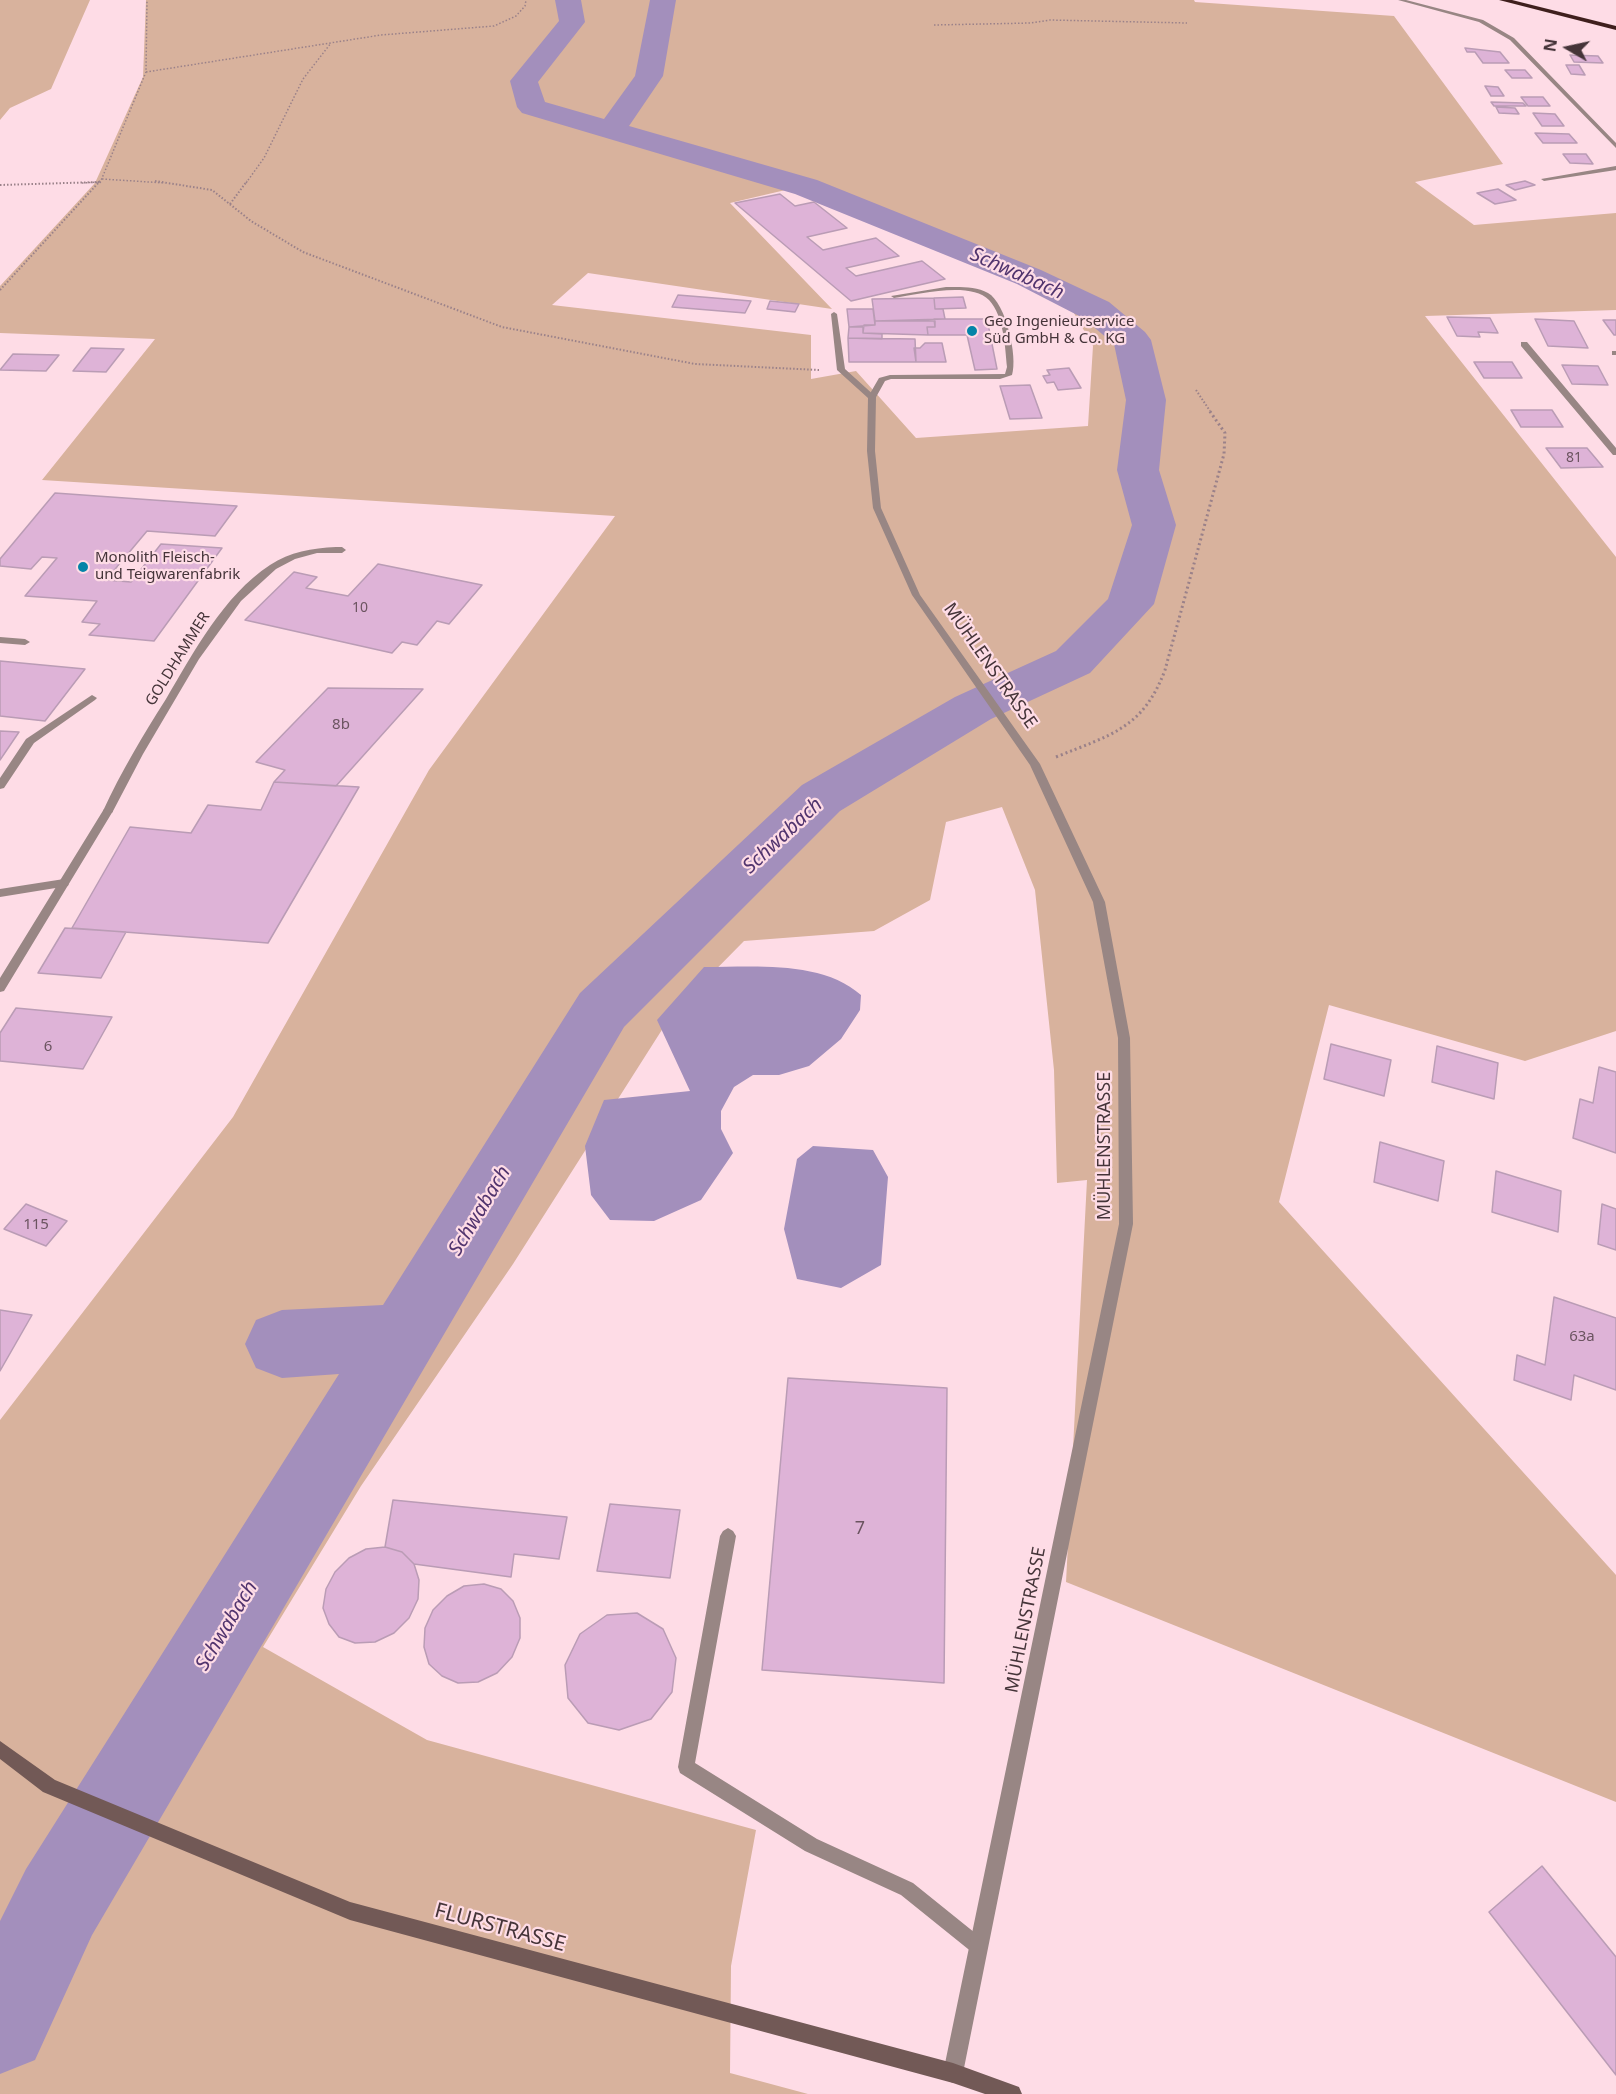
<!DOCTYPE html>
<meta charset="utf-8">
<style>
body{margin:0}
#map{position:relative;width:1616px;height:2094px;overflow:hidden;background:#fedce6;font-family:"Noto Sans",sans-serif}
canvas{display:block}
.north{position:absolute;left:1538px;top:18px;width:60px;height:60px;-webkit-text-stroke:4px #fedce6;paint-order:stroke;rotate:279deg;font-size:16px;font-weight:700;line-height:24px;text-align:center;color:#453439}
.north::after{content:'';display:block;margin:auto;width:21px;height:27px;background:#453439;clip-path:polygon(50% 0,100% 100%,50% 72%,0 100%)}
</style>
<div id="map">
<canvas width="1616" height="2094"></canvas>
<div class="north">N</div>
</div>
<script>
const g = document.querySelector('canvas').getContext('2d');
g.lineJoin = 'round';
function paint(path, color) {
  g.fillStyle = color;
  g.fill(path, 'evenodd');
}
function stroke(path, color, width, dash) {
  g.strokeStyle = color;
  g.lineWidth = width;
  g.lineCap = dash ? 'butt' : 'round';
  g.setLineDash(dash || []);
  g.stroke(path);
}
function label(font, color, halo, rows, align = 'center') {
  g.font = font + ' "Noto Sans",sans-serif';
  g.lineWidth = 4.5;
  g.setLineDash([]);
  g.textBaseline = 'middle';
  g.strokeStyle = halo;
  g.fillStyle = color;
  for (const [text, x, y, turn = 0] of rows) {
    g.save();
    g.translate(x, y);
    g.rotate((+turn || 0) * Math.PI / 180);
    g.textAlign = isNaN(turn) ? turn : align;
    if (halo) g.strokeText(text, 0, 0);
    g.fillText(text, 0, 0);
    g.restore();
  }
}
paint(new Path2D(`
 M0,0H90L51,89L10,108L0,120Z
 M146,0H1194L1195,2L1394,16L1503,164L1415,182L1474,225L1616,213V310L1425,316L1616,557V1031L1525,1061L1329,1005L1279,1202L1616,1575V1802L1066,1582L1087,1180L1057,1183L1054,1070L1035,890L1002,807L946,822L930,900L874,931L744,941L672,1014L513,1264L361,1486L263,1647L427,1740L756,1830L731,1966L730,2073L808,2094H0V1420L233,1117L429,770L615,516L42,480L155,339L0,333V286L95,183L143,77ZM794,188L1067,301L1093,346L1088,426L916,438L856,371L811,379V335L552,305L588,273L832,309L730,203Z`), '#d8b29d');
paint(new Path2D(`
 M704,967C753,967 822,960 861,995L860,1010L841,1039L809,1066L779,1075H753L734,1087L721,1111V1129L733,1153L701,1200L654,1221L610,1220L591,1195L585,1146L604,1100L690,1091L657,1020Z
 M813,1146L873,1150L888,1177L881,1265L841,1288L797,1279L784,1229L797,1159Z`), '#a38fbc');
paint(new Path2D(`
 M555,0H581L585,22L538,82L545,102L604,119L635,76L650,0H676L663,76L629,126L817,180L1041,270L1109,302L1145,332L1151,340L1166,400L1159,470L1176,525L1154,604L1090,673L991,719L840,811L624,1027L92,1935L35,2060L0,2074V1921L26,1869L339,1374L282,1378L256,1368L245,1344L256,1320L282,1310L383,1305L580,993L802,785L955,697L1056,651L1108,599L1132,525L1117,470L1126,400L1114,344L1083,318L1017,284L795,194L522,113L517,107L510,81L559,21Z`), '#a38fbc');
const building = new Path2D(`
 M1465,48L1500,52L1509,63H1483L1475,52H1467Z
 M1570,55L1598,56L1603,63L1574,62Z
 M1566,65H1579L1585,75L1571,74Z
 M1505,70H1525L1532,78H1512Z
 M1485,86L1498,87L1504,96H1491Z
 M1521,97H1543L1550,106H1528Z
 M1491,102L1523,103L1526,106H1494Z
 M1496,107L1515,108L1519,114L1499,113Z
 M1533,113L1555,114L1564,126H1542Z
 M1535,133L1569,134L1577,143H1543Z
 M1563,154H1586L1593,164L1570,163Z
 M1525,181L1535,185L1515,190L1506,185Z
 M1498,189L1516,200L1495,204L1477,193Z
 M780,194L795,206L814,202L847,228L807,237L823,250L876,238L899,256L846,268L856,276L922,261L945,279L851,301L735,203Z
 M678,295L751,301L745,313L672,307Z
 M963,297L966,308L935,309L934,298Z
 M934,298L935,309H943L945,319L875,321L872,299Z
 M770,301L799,304L795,312L767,309Z
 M847,309H873L875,325L849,327Z
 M1447,317L1490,318L1498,333L1478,332L1480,337L1457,336Z
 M934,319H987L997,369L975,370L967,335H928L927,327H935Z
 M1535,319L1574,321L1588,348L1548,346Z
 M1603,320H1616V335H1614Z
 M875,321H935V327H927L928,335L863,333L864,325H875Z
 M849,327H863V333L882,334V339L848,338Z
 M848,338L915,339L916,362H849Z
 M925,343H942L946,362H916L914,348H920Z
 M91,348L124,349L106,372L73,371Z
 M13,354L59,355L46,371L0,370Z
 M1474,362H1512L1522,378H1484Z
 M1562,365L1598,366L1608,385L1572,384Z
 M1069,368L1081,388L1058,390L1054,382L1047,383L1043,376L1050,375L1047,370Z
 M1030,385L1042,418L1010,419L1000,386Z
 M1511,410H1552L1563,427H1521Z
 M1546,448H1587L1603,467L1561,468Z
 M55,493L237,506L215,536L147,531L106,580L131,582L161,544L222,548L154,641L89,635L100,624L82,622L97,601L25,596L57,558L42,557L31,569L0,566V559Z
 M378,564L482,585L449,624L437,621L417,645L402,642L392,653L245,620L294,572L317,577L306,588L348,596Z
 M0,661L85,669L45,721L0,716Z
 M328,688L423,689L336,786L274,782L285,770L256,762Z
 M0,731L19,732L0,760Z
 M274,782L359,787L268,943L72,928L130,827L191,833L208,805L261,810Z
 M65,928L126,932L101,978L38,973Z
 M16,1008L112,1017L83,1069L0,1061V1033Z
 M1331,1044L1391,1060L1384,1096L1324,1079Z
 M1437,1046L1498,1063L1494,1099L1432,1082Z
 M1599,1067L1616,1072V1153L1573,1138L1580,1099L1593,1103Z
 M1380,1142L1444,1161L1438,1201L1374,1182Z
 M1496,1171L1561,1191L1558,1232L1492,1212Z
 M26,1204L67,1221L46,1246L4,1229Z
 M1602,1204L1616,1209V1250L1598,1244Z
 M1554,1297L1616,1318V1390L1574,1375L1571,1400L1514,1380L1517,1355L1545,1365Z
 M0,1310L32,1315L0,1371Z
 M788,1378L947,1388L944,1683L762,1670Z
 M393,1500L567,1517L559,1559L514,1554L511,1577L414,1564L402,1552L385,1547Z
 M610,1504L680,1510L670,1578L597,1571Z
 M385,1547L402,1552L414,1564L419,1580L418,1599L409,1618L394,1633L375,1642L355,1643L339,1637L329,1624L323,1608L326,1589L335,1572L349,1558L366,1549Z
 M484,1584L501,1589L513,1601L520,1618V1638L512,1657L497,1673L478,1682L458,1683L442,1676L429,1664L424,1647L425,1628L433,1610L447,1596L464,1586Z
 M637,1613L663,1629L676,1658L672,1692L651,1719L619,1730L588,1723L568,1698L565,1665L580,1634L607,1615Z
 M1542,1866L1616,1957V2075L1489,1912Z`);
paint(building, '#deb3d7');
stroke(building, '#ba9cb5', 1.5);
stroke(new Path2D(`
 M934,25L1031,23L1050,20L1187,23
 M146,72L381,35L494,26L516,16L525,6L526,0
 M102,179L165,183
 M82,183L100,182
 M100,183L146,72L147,0
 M246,183L264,158L303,79L331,43`), '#9a8189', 1.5, [1.5, 2]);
stroke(new Path2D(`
 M155,181L212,190L251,221L303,252L502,327L695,364L819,370
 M0,185L100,182
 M230,204L247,181
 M0,290L100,181
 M1196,390L1210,411`), '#9a8189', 2, [1.5, 2]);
stroke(new Path2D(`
 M1056,757C1110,735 1143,729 1165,670L1224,454L1225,433L1209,410`), '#9a8189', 3, [2, 3]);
paint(new Path2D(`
 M1616,166V170L1544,181L1541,179Z
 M946,287C960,287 976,286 988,293C1006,303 1018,357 1012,375L1000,379H891L885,381L875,399H869L868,397L879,378L890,375L1005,374L1007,367C1005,347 1004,316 989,300C971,281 918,294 894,298L891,296Z
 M1521,342H1527L1616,448V455H1613L1521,346Z
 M1612,351H1616V355H1612Z
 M336,547H342L346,550L342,553H317L295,559L276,569L241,601L199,659L143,754L112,813H104L103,811C121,772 143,735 166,699C194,652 223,596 270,565C290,552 312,548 336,547Z
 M0,637L25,639L30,642L25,645L0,643Z
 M92,695L97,698L95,700L34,743L4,788L0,789V778L26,739Z
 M64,879L69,883L68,886L0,897V889Z
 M728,1528L733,1531L736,1536L695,1763L817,1839L913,1883L985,1941L988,1947L985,1953L979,1956L973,1953L901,1895L805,1851L680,1773L678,1767L720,1536L723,1531Z`), '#988684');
paint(new Path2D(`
 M1398,0H1406L1483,20L1514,38L1616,143V148L1510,40L1479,22Z
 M834,312L837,314L845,369L876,397L875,451L881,508L920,595L1040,764L1105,902L1130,1038L1133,1224L963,2073L960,2080L953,2083L946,2080L943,2073L1119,1224L1118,1038L1093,902L1030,765L912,595L873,508L867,451L868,398L837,370L831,314Z
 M108,808L113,811L4,991L0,992V978L104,809Z`), '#988684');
paint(new Path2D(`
 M0,1741L55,1780L350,1902L953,2063L1019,2087L1022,2094H985L953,2083L350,1920L43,1792L0,1759Z`), '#725956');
paint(new Path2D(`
 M1499,0H1512L1616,26V30Z`), '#3f1f1d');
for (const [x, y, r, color] of [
 [972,331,6,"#0384a8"],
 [83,567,6,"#0384a8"]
]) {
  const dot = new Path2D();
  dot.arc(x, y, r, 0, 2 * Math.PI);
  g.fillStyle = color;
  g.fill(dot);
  stroke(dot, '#fedce6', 2);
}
label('14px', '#6b5460', null, [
 ["81",1574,458],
 ["10",360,608]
]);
label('15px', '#453439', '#fedce6', [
 ["Geo Ingenieurservice",984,322],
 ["Süd GmbH & Co. KG",984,339],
 ["Monolith Fleisch-",95,558],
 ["und Teigwarenfabrik",95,575]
], 'left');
label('15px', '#453439', '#fedce6', [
 ["GOLDHAMMER",178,659,-58]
]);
label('15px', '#6b5460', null, [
 ["8b",341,725],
 ["6",48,1047],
 ["115",36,1225],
 ["63a",1582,1337]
]);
label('18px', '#453439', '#fedce6', [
 ["MÜHLENSTRASSE",990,666,55],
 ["MÜHLENSTRASSE",1105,1146,-90],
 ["MÜHLENSTRASSE",1026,1620,-79]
]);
label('18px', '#6b5460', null, [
 ["7",860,1529]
]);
label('italic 20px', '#51346e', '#fedce6', [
 ["Schwabach",1017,274,24],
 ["Schwabach",783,836,-43],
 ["Schwabach",480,1211,-59],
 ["Schwabach",227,1626,-59]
]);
label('21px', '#453439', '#fedce6', [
 ["FLURSTRASSE",500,1928,15]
]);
</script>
